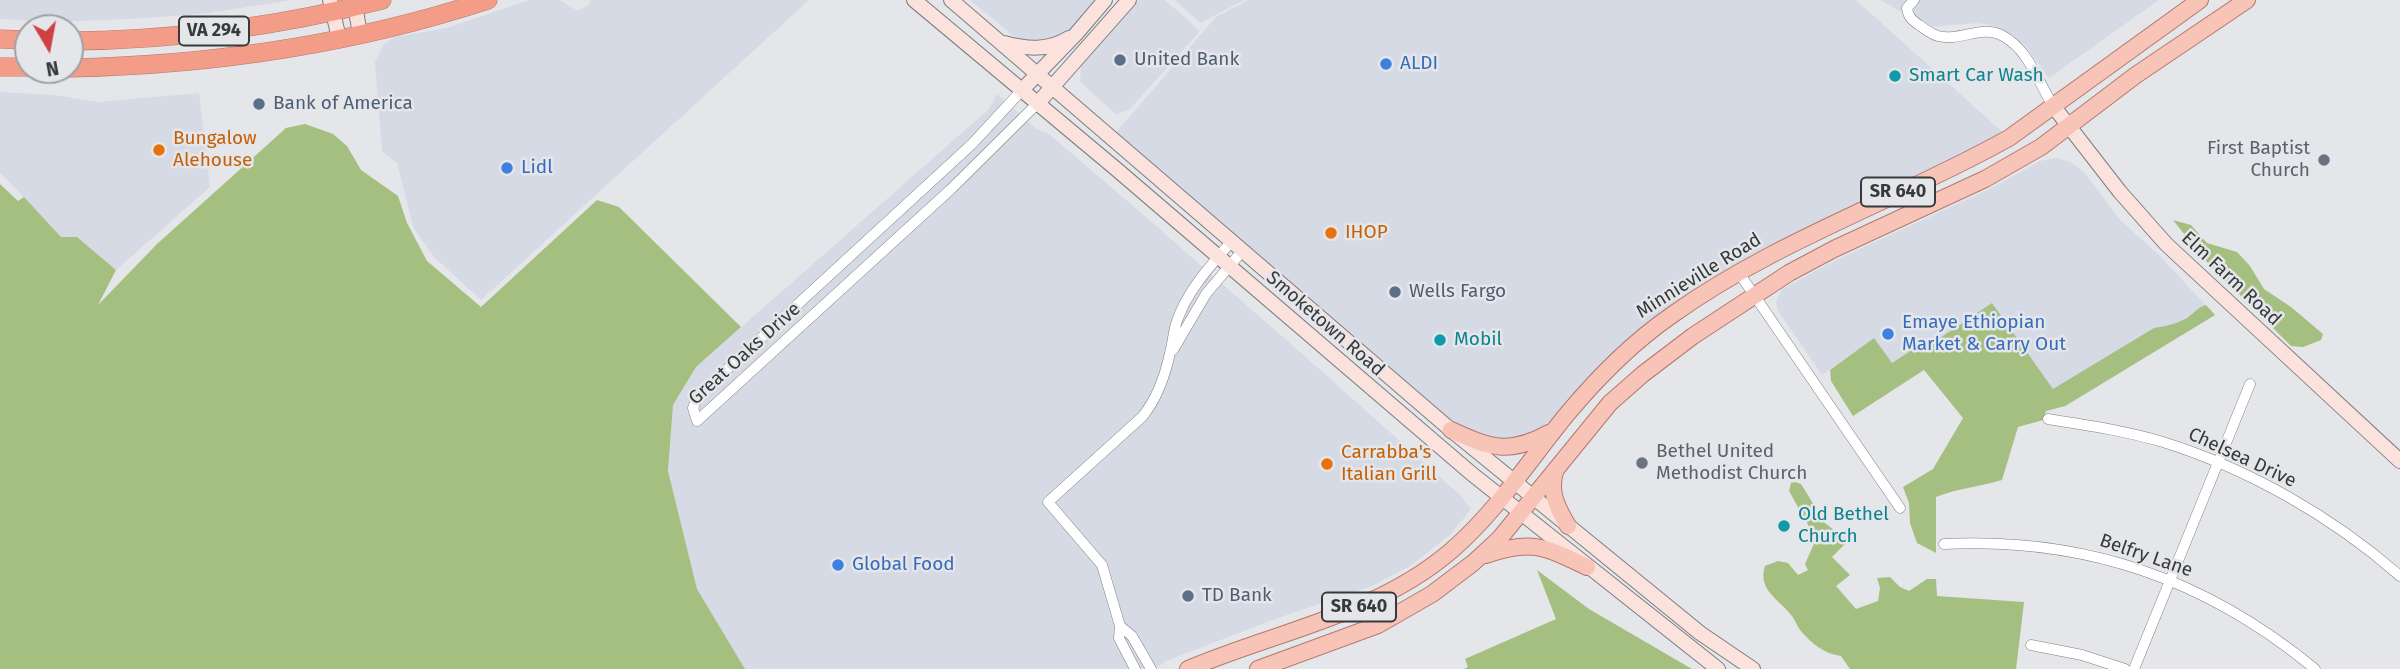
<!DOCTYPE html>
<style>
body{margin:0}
#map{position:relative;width:2400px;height:669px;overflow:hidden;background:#e4e6ea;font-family:"Fira Sans",sans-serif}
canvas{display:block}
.north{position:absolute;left:14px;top:14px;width:70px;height:70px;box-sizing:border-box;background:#e4e6ea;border:2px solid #9fa1a4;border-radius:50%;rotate:170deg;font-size:19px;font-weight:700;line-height:28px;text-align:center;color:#38393a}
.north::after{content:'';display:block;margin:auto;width:24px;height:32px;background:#cf4043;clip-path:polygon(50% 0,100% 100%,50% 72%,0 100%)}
</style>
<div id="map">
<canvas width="2400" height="669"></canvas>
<div class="north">N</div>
</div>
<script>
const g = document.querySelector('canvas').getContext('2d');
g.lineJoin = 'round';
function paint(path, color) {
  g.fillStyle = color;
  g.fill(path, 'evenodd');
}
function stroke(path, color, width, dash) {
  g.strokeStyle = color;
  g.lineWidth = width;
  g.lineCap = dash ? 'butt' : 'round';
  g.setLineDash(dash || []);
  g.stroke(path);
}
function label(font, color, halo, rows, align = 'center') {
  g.font = font + ' "Fira Sans",sans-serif';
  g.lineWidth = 5;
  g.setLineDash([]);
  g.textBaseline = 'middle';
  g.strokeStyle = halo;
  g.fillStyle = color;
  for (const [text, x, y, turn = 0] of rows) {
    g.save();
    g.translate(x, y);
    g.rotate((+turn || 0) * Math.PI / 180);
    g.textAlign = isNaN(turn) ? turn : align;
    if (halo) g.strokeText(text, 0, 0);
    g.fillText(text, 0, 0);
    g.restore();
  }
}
paint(new Path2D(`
 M0,0H292L208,13L148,18L62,22L0,19Z
 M529,0H560L578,11L590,4V0H809L481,300L434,257L413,227L397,163L382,151L375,62L383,45L394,37L447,28Z
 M970,0H1099L1067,35L1047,44L1017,39Z
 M1139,0H1165L1200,31L1130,109L1116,114L1080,82L1081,66Z
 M1175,0H1244L1200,23Z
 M1249,0H1856L2009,138L1690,303L1533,442L1474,440L1112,137L1216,17Z
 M1880,0H2159L2049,78L2026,46L1995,26L1978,23L1930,27Z
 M0,92L54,95L98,102L199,93L210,187L116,270L77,237H61L0,172Z
 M997,94L1037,129L1049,134L1139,211L1317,367L1460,495L1471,509L1450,535L1410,566L1372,586L1275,619L1166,661L1154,669H745L697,589L668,471L673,405L696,367L988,110Z
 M2056,158L2071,162L2084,172L2119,219L2158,254L2215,315L2065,407L1992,304L1928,347L1924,342L1892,364L1874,339L1822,375L1778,311L1776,301L1782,289L1840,258L1992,188L2040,161Z`), '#d6dae5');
paint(new Path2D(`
 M305,124L333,134L347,146L361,170L398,196L407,223L427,261L481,307L597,200L619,207L741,327L696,367L673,405L668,471L697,589L745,669H0V184L18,201L24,197L61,237H77L116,270L98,305L157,244L286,128Z
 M2173,220L2191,225L2207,243L2237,252L2250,266L2264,289L2291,307L2323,334L2321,340L2303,347L2291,346L2203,258Z
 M1992,303L2053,389L2154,328C2166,326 2177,324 2187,318C2194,313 2198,307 2206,305L2215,315L2065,406L2046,411L2043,420L2018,427L2002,480C1980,487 1958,488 1936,497V553L1917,543L1910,523L1909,503L1903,487L1933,469L1963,418L1924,370L1853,416L1831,381L1830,370L1874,338L1892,363L1924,342L1928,346Z
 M1795,482L1801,484L1825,523L1848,541L1832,557L1850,575L1836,586L1856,609L1878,601L1880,588L1877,578L1890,577L1900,587L1909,591L1927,579H1936L1937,596L2024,602L2016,669H1850L1841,656C1824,654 1811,643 1800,630C1797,626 1795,620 1792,616C1780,600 1757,590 1765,566L1778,561L1788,563L1798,575L1808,570L1805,564L1816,539L1789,491L1791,483Z
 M1537,570L1589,609L1692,669H1464L1468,667L1465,659L1556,619Z`), '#a5bf81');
const street = new Path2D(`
 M1914,0L1907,8C1908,17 1912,20 1919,25C1925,29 1931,34 1938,36C1960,42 1982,24 2003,36C2030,51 2038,83 2054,107
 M1022,90L972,144L698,396L693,408L697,421L950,190L1038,103
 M1739,273L1900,508
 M1173,350L1206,294L1243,250
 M2048,419C2086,425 2126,431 2163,442C2249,469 2333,517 2400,576
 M1944,544C2085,537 2206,579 2315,669
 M1120,626L1132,636L1151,669
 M2031,645L2082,655L2125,669
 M1135,669L1119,638L1120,626L1102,565L1048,502L1142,417C1157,399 1165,376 1170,353C1173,343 1173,332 1177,321C1187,291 1211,265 1232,241
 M2134,669L2250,384`);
const secondary = new Path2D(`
 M330,0L339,38
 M354,0L360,34
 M914,0L1115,168L1472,474L1718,669
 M951,0L1451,430L1700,633L1753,669
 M1004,43C1027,49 1048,51 1069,38
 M1022,90L1076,34L1105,0
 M1038,103L1129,0
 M2054,107L2120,192L2166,244L2400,461`);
const primary = new Path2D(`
 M1451,430C1490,448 1509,455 1549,433
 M1556,469C1548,491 1557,507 1568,526
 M1486,555C1532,539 1545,547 1587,567
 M1188,669C1277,631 1377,615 1452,550C1498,510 1530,459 1568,413C1599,376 1633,342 1672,315C1777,240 1898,200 2009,138L2200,0
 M1258,669L1378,625L1432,594L1473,563L1500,538L1610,403L1643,374L1693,336L1789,273L1834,249L1985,179L2041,147L2136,75L2247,0`);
const highway = new Path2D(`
 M0,39L28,40
 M70,41C174,40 281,26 382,0
 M0,67H28
 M70,68C211,65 354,44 488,0`);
stroke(street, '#7c7e81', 11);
stroke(secondary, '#7c7e81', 16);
stroke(primary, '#b27a6d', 18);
stroke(highway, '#b27a6d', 19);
stroke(street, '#fff', 10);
stroke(secondary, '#fbe2dc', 14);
stroke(primary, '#f8c4b8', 16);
stroke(highway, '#f39d89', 18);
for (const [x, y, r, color] of [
 [1120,60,7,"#5c6f8a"],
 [1386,64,7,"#3f7fe0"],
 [1895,76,7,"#0f9aa8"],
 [259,104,7,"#5c6f8a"],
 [159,150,7,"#e8710a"],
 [2324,160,7,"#6b7280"],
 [507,168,7,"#3f7fe0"],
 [1331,233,7,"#e8710a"],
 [1395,292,7,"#5c6f8a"],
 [1888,334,7,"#3f7fe0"],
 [1440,340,7,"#0f9aa8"],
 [1642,463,7,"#6b7280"],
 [1327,464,7,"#e8710a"],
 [1784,526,7,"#0f9aa8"],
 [838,565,7,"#3f7fe0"],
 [1188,596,7,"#5c6f8a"]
]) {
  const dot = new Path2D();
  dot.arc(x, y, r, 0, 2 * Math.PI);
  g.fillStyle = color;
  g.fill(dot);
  stroke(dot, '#e4e6ea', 2.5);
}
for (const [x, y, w] of [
 [214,31,70],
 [1898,192,74],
 [1359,607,74]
]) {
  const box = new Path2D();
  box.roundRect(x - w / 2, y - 14.5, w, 29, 5);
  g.fillStyle = '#e4e6ea';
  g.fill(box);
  stroke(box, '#38393a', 2);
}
label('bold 18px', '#38393a', null, [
 ["VA 294",214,31],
 ["SR 640",1898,192],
 ["SR 640",1359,607]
]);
label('19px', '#4e5e75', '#e4e6ea', [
 ["United Bank",1134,60],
 ["Bank of America",273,104],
 ["Wells Fargo",1409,292],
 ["TD Bank",1202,596]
], 'left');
label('19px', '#366cbe', '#e4e6ea', [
 ["ALDI",1400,64],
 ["Lidl",521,168],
 ["Emaye Ethiopian",1902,323],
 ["Market & Carry Out",1902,345],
 ["Global Food",852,565]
], 'left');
label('19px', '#0d838f', '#e4e6ea', [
 ["Smart Car Wash",1909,76],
 ["Mobil",1454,340],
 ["Old Bethel",1798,515],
 ["Church",1798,537]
], 'left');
label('19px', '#c56008', '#e4e6ea', [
 ["Bungalow",173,139],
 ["Alehouse",173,161],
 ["IHOP",1345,233],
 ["Carrabba's",1341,453],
 ["Italian Grill",1341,475]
], 'left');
label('19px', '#5b616d', '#e4e6ea', [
 ["First Baptist",2310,149],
 ["Church",2310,171],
 ["Bethel United",1656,452,"left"],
 ["Methodist Church",1656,474,"left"]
], 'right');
label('19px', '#38393a', '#e4e6ea', [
 ["Minnieville Road",1699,276,-32],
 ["Elm Farm Road",2231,279,43],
 ["Smoketown Road",1325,324,41],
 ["Great Oaks Drive",745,354,-42],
 ["Chelsea Drive",2242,458,25],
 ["Belfry Lane",2146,556,19]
]);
</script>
